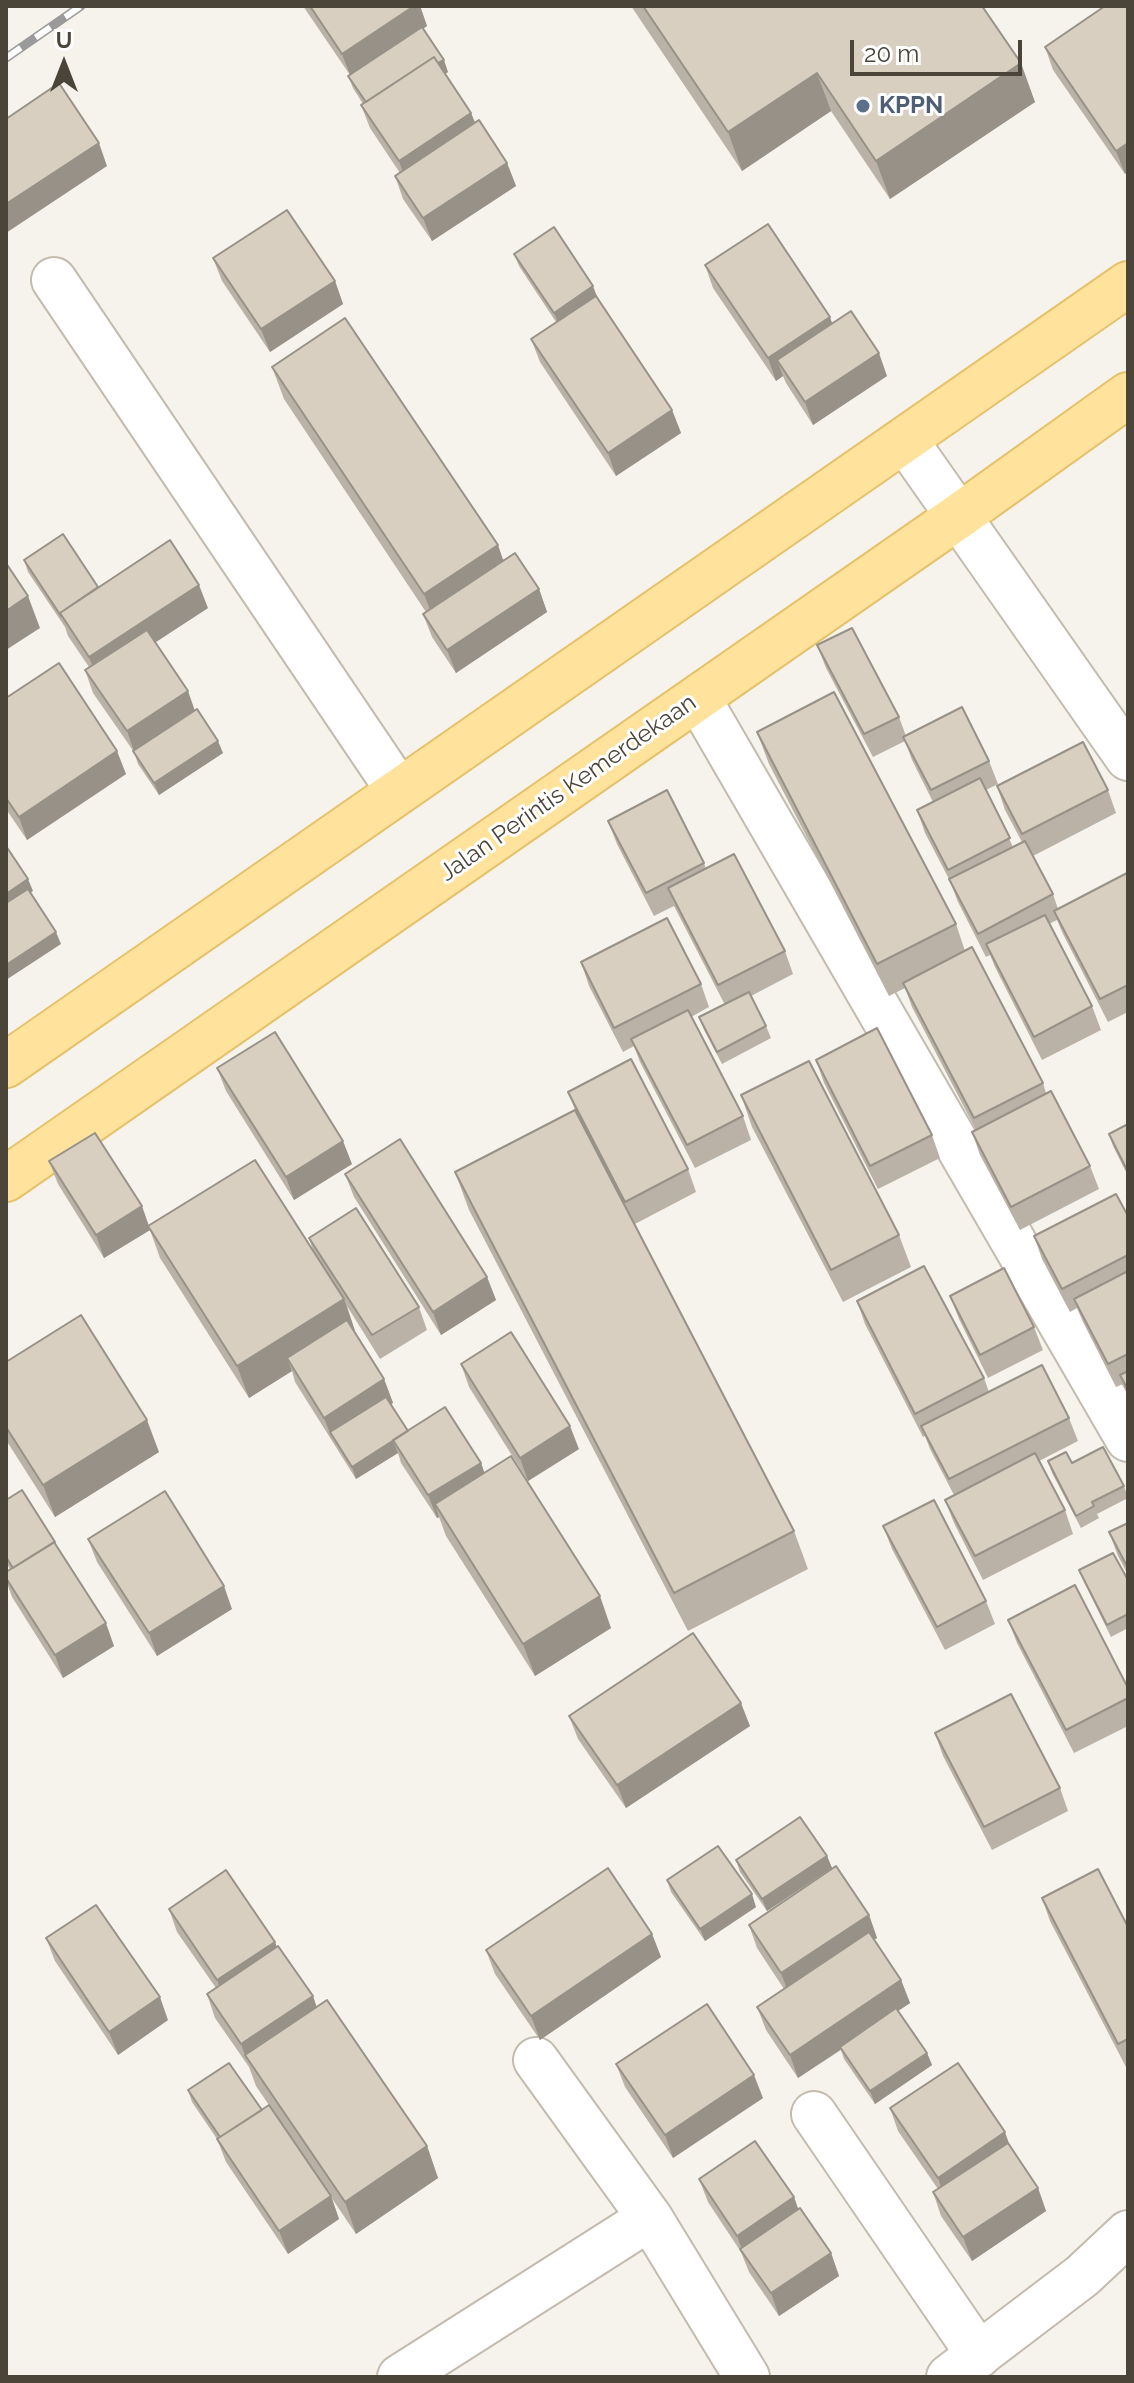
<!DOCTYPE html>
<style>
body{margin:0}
#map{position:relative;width:1134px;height:2383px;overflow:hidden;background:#f6f3ec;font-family:Raleway,sans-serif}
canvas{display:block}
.frame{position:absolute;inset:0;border:8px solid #4b4439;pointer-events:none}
.north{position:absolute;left:24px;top:24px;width:80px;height:80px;-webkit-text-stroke:6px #fff;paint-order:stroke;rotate:0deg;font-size:22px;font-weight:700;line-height:32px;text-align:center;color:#4b4439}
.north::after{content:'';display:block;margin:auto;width:28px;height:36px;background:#4b4439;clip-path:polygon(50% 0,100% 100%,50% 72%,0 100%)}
.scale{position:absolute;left:850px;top:40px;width:172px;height:36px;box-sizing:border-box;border:4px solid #4b4439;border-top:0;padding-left:10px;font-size:24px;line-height:28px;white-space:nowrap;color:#4b4439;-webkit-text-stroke:6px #fff;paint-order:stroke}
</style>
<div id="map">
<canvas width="1134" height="2383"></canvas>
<div class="frame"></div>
<div class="north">U</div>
<div class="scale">20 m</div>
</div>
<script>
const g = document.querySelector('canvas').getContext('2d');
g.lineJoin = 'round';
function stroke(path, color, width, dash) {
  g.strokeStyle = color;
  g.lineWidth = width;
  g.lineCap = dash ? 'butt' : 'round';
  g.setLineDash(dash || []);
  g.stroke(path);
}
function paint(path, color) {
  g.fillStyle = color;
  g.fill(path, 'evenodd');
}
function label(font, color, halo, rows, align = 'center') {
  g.font = font + ' Raleway,sans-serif';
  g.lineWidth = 6;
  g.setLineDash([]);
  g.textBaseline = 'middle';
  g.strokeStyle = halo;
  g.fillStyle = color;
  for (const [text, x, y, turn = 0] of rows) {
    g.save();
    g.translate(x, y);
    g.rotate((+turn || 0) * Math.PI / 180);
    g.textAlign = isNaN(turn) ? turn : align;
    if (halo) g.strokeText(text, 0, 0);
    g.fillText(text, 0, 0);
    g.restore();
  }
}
const minor = new Path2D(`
 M54,280L399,791
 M905,440L1128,758
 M698,698L1128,1439
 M536,2060L650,2218L747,2377
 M814,2114L979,2355
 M400,2377L650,2218
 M949,2377L1082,2276L1128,2233`);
const major = new Path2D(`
 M6,1065L1128,284
 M6,1179L959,516L1128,395`);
stroke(minor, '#c2bbae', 48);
stroke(major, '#e6c16a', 48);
stroke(minor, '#fff', 44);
stroke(major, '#ffe39c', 44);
const rail = new Path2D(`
 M6,58L81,6`);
stroke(rail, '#9a9a9a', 9);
stroke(rail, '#fff', 6, [18]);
paint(new Path2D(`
 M303,6H420L427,26L423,29L448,72L445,74L471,113L475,122L507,163L516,186L432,241L403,199L395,176L400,173L370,128L361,105L363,104L353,88L348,76L350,75Z
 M631,6H982L1035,102L890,199L831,111L742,171Z
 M1105,6L1125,174L1053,70L1045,47Z
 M514,254L597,298L672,410L681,433L616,476L540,362L531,339L556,322L519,266Z
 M213,258L335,281L343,304L270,352L222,281Z
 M705,265L832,323L887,376L813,425L786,383L783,376L776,381L713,288Z
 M272,367L539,589L547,612L456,673L432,637L423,614L426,612L284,399Z
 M24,560L98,587L208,608L155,642L195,711L223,753L159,795L138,764L134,752L93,693L85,670L89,667L68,636L65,627L28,572Z
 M817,645L899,717L906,736L989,761L998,784L986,790L1013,847L1022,842L1005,810L997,786L1108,790L1116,813L1033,856L1053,894L1058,909L1128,876V1012L1108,1022L1063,934L1057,920L1049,924L1092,1006L1101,1030L1042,1060L995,967L990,955L986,957L958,902L949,879L925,833L917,810L933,802L912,760L905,741L873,757L826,668Z
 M6,698L126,774L27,840L6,809Z
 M757,732L956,924L965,951L1043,1083L1046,1093L1090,1166L1099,1189L1020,1230L980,1155L972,1132L976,1130L912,1007L905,988L889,996L769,764Z
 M608,821L704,863L706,869L785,951L793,974L751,996L766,1026L771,1038L722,1064L704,1030L699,1017L725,1005L674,906L654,916L617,844Z
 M581,962L701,984L709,1007L691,1017L743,1116L751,1140L695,1168L640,1062L634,1046L623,1052L589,986Z
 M816,1060L932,1135L940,1158L878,1189L824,1083Z
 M217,1068L352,1164L294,1200L226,1091Z
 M568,1092L688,1169L696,1192L635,1224L794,1531L808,1569L688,1631L469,1210L455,1172L575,1110Z
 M741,1095L899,1235L911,1267L843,1302L752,1127Z
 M1128,1124V1176L1113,1146L1109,1134Z
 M49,1161L149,1226L314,1253L309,1238L419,1307L427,1330L380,1359L347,1306L355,1331L354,1332L384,1379L393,1403L391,1404L408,1431L481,1463L484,1472L611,1628L535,1676L446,1536L439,1517L437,1518L401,1463L398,1453L356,1479L295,1382L292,1371L249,1398L160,1258L150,1230L104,1258L58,1184Z
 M345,1174L487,1277L496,1300L441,1335L354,1197Z
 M1128,1216V1397L1123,1384L1116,1387L1083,1322L1077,1308L1070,1312L1042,1259L1034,1236Z
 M950,1296L1034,1327L1043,1350L988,1378L959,1319Z
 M857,1301L984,1378L989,1392L1069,1418L1078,1441L1039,1461L1065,1510L1073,1534L983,1580L954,1523L945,1500L954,1495L930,1449L925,1436L923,1437L865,1324Z
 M6,1362L159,1452L55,1517L6,1440Z
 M461,1364L579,1449L528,1481L469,1387Z
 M1048,1461L1072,1463L1124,1486L1128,1498L1097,1514L1099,1518L1081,1528L1052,1473Z
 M6,1500L56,1546L114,1646L63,1678L12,1597L6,1580V1572L10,1569L6,1562Z
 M1128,1523V1575L1118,1556L1109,1532Z
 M883,1526L986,1601L995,1624L945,1650L892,1549Z
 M88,1539L232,1609L157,1656L97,1562Z
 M1079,1570L1128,1580V1628L1111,1637L1084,1582Z
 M1008,1620L1128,1688V1726L1074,1753L1017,1643Z
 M569,1716L750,1726L626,1808L578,1739Z
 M935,1733L1060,1788L1068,1811L992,1850L943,1756Z
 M827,1856L832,1868L767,1911L740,1872L736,1860Z
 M667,1880L756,1907L705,1941L671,1892Z
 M1042,1898L1128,1927V2067H1126L1050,1921Z
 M169,1909L275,1942L276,1947L313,1996L316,2007L427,2146L438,2178L356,2234L256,2086L249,2067L215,2018L207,1994L216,1988L177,1932Z
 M869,1915L877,1938L874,1940L901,1980L910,2003L898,2011L927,2053L932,2065L875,2104L844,2059L841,2050L798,2078L766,2030L757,2007L784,1989L757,1948L749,1925Z
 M652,1934L661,1957L540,2040L495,1974L486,1950Z
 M46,1938L168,2020L118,2055L55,1961Z
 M616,2064L763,2098L673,2158L625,2087Z
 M188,2090L262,2110L331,2196L339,2219L288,2254L226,2162L217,2139L192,2102Z
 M890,2108L1008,2143L1038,2188L1046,2211L972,2261L941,2216L933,2192L938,2189L898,2131Z
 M699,2179L794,2197L798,2209L831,2253L839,2276L779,2316L749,2272L741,2252L708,2202Z`), '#bab2a6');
paint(new Path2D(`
 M414,6H420L427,26L351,77L342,54Z
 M444,60L448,72L375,120L370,108Z
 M1021,63L1035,102L890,199L876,161Z
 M817,73L831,111L742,171L728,132Z
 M471,113L480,136L407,184L399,161Z
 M99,143L107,166L6,233V204Z
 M1128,143V172L1125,174L1116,151Z
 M507,163L516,186L432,241L423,218Z
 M335,281L343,304L270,352L261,329Z
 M593,286L598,299L559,325L554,313Z
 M830,317L838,340L777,360L783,376L776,381L768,358Z
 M879,353L887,376L813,425L805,402Z
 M672,410L681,433L616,476L608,453Z
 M498,545L509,577L436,626L424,594Z
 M199,585L208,608L98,680L89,657Z
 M539,589L547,612L456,673L447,650Z
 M28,596L40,628L6,650V611Z
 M188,691L196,714L135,754L127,731Z
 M218,741L223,753L159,795L154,783Z
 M117,751L126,774L27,840L19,817Z
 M28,879L33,891L6,909V894Z
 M56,932L61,944L6,980V965Z
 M343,1141L352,1164L294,1200L286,1177Z
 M142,1206L150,1229L148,1226L150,1230L104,1258L96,1235Z
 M487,1277L496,1300L441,1335L433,1312Z
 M344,1299L355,1331L294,1369L287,1358L292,1371L249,1398L237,1366Z
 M384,1379L393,1403L335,1440L330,1432L333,1441L324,1418Z
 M147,1420L159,1452L55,1517L43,1485Z
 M570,1426L579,1449L528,1481L520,1458Z
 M393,1441L398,1453L356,1479L352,1467Z
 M481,1463L489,1486L435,1504L439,1517L437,1518L428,1495Z
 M224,1586L232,1609L157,1656L149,1633Z
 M600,1596L611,1628L535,1676L523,1644Z
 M106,1623L114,1646L63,1678L55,1655Z
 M741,1703L750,1726L626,1808L617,1785Z
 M827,1856L832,1868L767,1911L762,1899Z
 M752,1894L756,1907L705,1941L700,1929Z
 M869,1915L877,1938L790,1997L781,1973Z
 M652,1934L661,1957L540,2040L531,2016Z
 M275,1942L283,1965L226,2003L217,1980Z
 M901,1980L910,2003L798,2078L790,2055Z
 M313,1996L321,2020L245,2055L241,2044Z
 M160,1997L168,2020L118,2055L109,2032Z
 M927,2053L932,2065L875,2104L870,2091Z
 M754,2075L763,2098L673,2158L665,2135Z
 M1005,2132L1013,2155L946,2201L938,2178Z
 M427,2146L438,2178L356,2234L345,2202Z
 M1038,2188L1046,2211L972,2261L963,2237Z
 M331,2196L339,2219L288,2254L279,2231Z
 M794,2197L802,2220L744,2255L737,2236Z
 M831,2253L839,2276L779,2316L771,2293Z`), '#979187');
const building = new Path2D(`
 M310,6H414L342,54Z
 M643,6H982L1021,63L876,161L817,73L728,132Z
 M1105,6H1128V143L1116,151L1045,47Z
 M422,27L444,60L438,63L434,57L366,102L348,76Z
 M434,57L471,113L399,161L361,105Z
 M59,83L99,143L6,204V119Z
 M479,120L507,163L423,218L395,176Z
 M287,210L335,281L261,329L213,258Z
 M768,224L830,317L768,358L705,265Z
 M554,227L593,286L554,313L514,254Z
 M596,296L672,410L608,453L531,339Z
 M851,311L879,353L805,402L777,360Z
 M345,318L498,545L424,594L272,367Z
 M63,534L98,587L60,613L61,616L24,560Z
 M170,540L199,585L89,657L60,613Z
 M515,553L539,589L447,650L423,614Z
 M6,563L28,596L6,611Z
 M852,628L899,717L864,734L817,645Z
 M147,630L188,691L127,731L85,670Z
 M59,663L117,751L19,817L6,798V698Z
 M834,692L956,924L877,964L757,732Z
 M962,707L989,761L931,790L903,737Z
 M197,709L218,741L154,783L133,751Z
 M1083,742L1108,790L1022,834L997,786Z
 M980,778L1010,838L948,870L917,810Z
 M667,790L704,863L646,893L608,821Z
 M1025,841L1053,894L978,934L949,879Z
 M6,846L28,879L6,894Z
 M734,854L785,951L718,985L668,888Z
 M1127,873L1128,876V985L1100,999L1054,911Z
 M28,889L56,932L6,965V903Z
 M1045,915L1092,1006L1034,1037L986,944Z
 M667,918L701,984L614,1028L581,962Z
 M972,947L1043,1083L974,1118L903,983Z
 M749,992L766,1026L717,1052L699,1017Z
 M688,1010L743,1116L687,1145L631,1039Z
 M877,1028L932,1135L870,1166L816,1060Z
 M275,1032L343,1141L286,1177L217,1068Z
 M631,1059L688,1169L625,1202L568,1092Z
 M809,1061L899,1235L831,1270L741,1095Z
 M1051,1091L1090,1166L1011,1207L972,1132Z
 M575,1110L794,1531L674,1593L455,1172Z
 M1128,1124V1170H1127L1109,1134Z
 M95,1133L142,1206L96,1235L49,1161Z
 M400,1139L487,1277L433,1312L345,1174Z
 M255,1160L344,1299L237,1366L148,1226Z
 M1116,1194L1128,1216V1255L1062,1289L1034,1236Z
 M356,1208L419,1307L372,1335L309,1238Z
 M924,1266L984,1378L915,1414L857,1301Z
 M1004,1268L1034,1327L980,1355L950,1296Z
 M1128,1271V1354L1108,1364L1074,1299Z
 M81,1315L147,1420L43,1485L6,1427V1362Z
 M347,1320L384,1379L324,1418L287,1358Z
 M511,1332L570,1426L520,1458L461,1364Z
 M1042,1365L1069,1418L949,1479L921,1426Z
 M1128,1371V1390L1120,1375Z
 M386,1397L408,1431L352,1467L330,1432Z
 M445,1407L481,1463L428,1495L393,1440Z
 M1103,1447L1124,1486L1092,1502L1094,1506L1076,1516L1048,1461L1066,1452L1072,1463Z
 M1035,1453L1065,1510L975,1556L945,1500Z
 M511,1456L600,1596L523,1644L435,1504Z
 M22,1490L55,1542L13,1568L6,1557V1500Z
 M165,1491L224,1586L149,1633L88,1539Z
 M934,1500L986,1601L937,1627L883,1526Z
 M1128,1523V1568L1109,1532Z
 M54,1542L106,1623L55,1655L6,1578V1572Z
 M1113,1553L1128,1580V1614L1107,1625L1079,1570Z
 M1075,1585L1128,1688V1698L1066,1730L1008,1620Z
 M693,1633L741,1703L617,1785L569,1716Z
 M1011,1694L1060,1788L984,1827L935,1733Z
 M800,1817L827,1856L762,1899L736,1860Z
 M718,1846L752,1894L700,1929L667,1880Z
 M836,1866L869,1915L781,1973L749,1925Z
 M608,1868L652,1934L531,2016L486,1950Z
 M1098,1869L1128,1927V2039L1118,2044L1042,1898Z
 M226,1870L275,1942L217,1980L169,1909Z
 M96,1905L160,1997L109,2032L46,1938Z
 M869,1932L901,1980L790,2055L757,2007Z
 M278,1946L313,1996L241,2044L207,1994Z
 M327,2000L427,2146L345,2202L245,2055Z
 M707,2004L754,2075L665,2135L616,2064Z
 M896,2008L927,2053L870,2091L840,2047Z
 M229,2063L262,2110L220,2137L188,2090Z
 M958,2063L1005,2132L938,2178L890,2108Z
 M269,2105L331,2196L279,2231L217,2139Z
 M755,2141L794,2197L737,2236L699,2179Z
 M1008,2143L1038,2188L963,2237L933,2192Z
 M800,2208L831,2253L771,2293L740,2249Z`);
paint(building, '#d8cfc1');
stroke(building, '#979187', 2);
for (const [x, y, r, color] of [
 [863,106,8,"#5c6f8a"]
]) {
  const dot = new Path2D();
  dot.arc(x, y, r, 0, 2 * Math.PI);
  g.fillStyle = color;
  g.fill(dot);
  stroke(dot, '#fff', 3);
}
label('bold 24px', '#4e5e75', '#fff', [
 ["KPPN",879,106]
], 'left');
label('24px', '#4b4439', '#fff', [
 ["Jalan Perintis Kemerdekaan",568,788,-35]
]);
</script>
